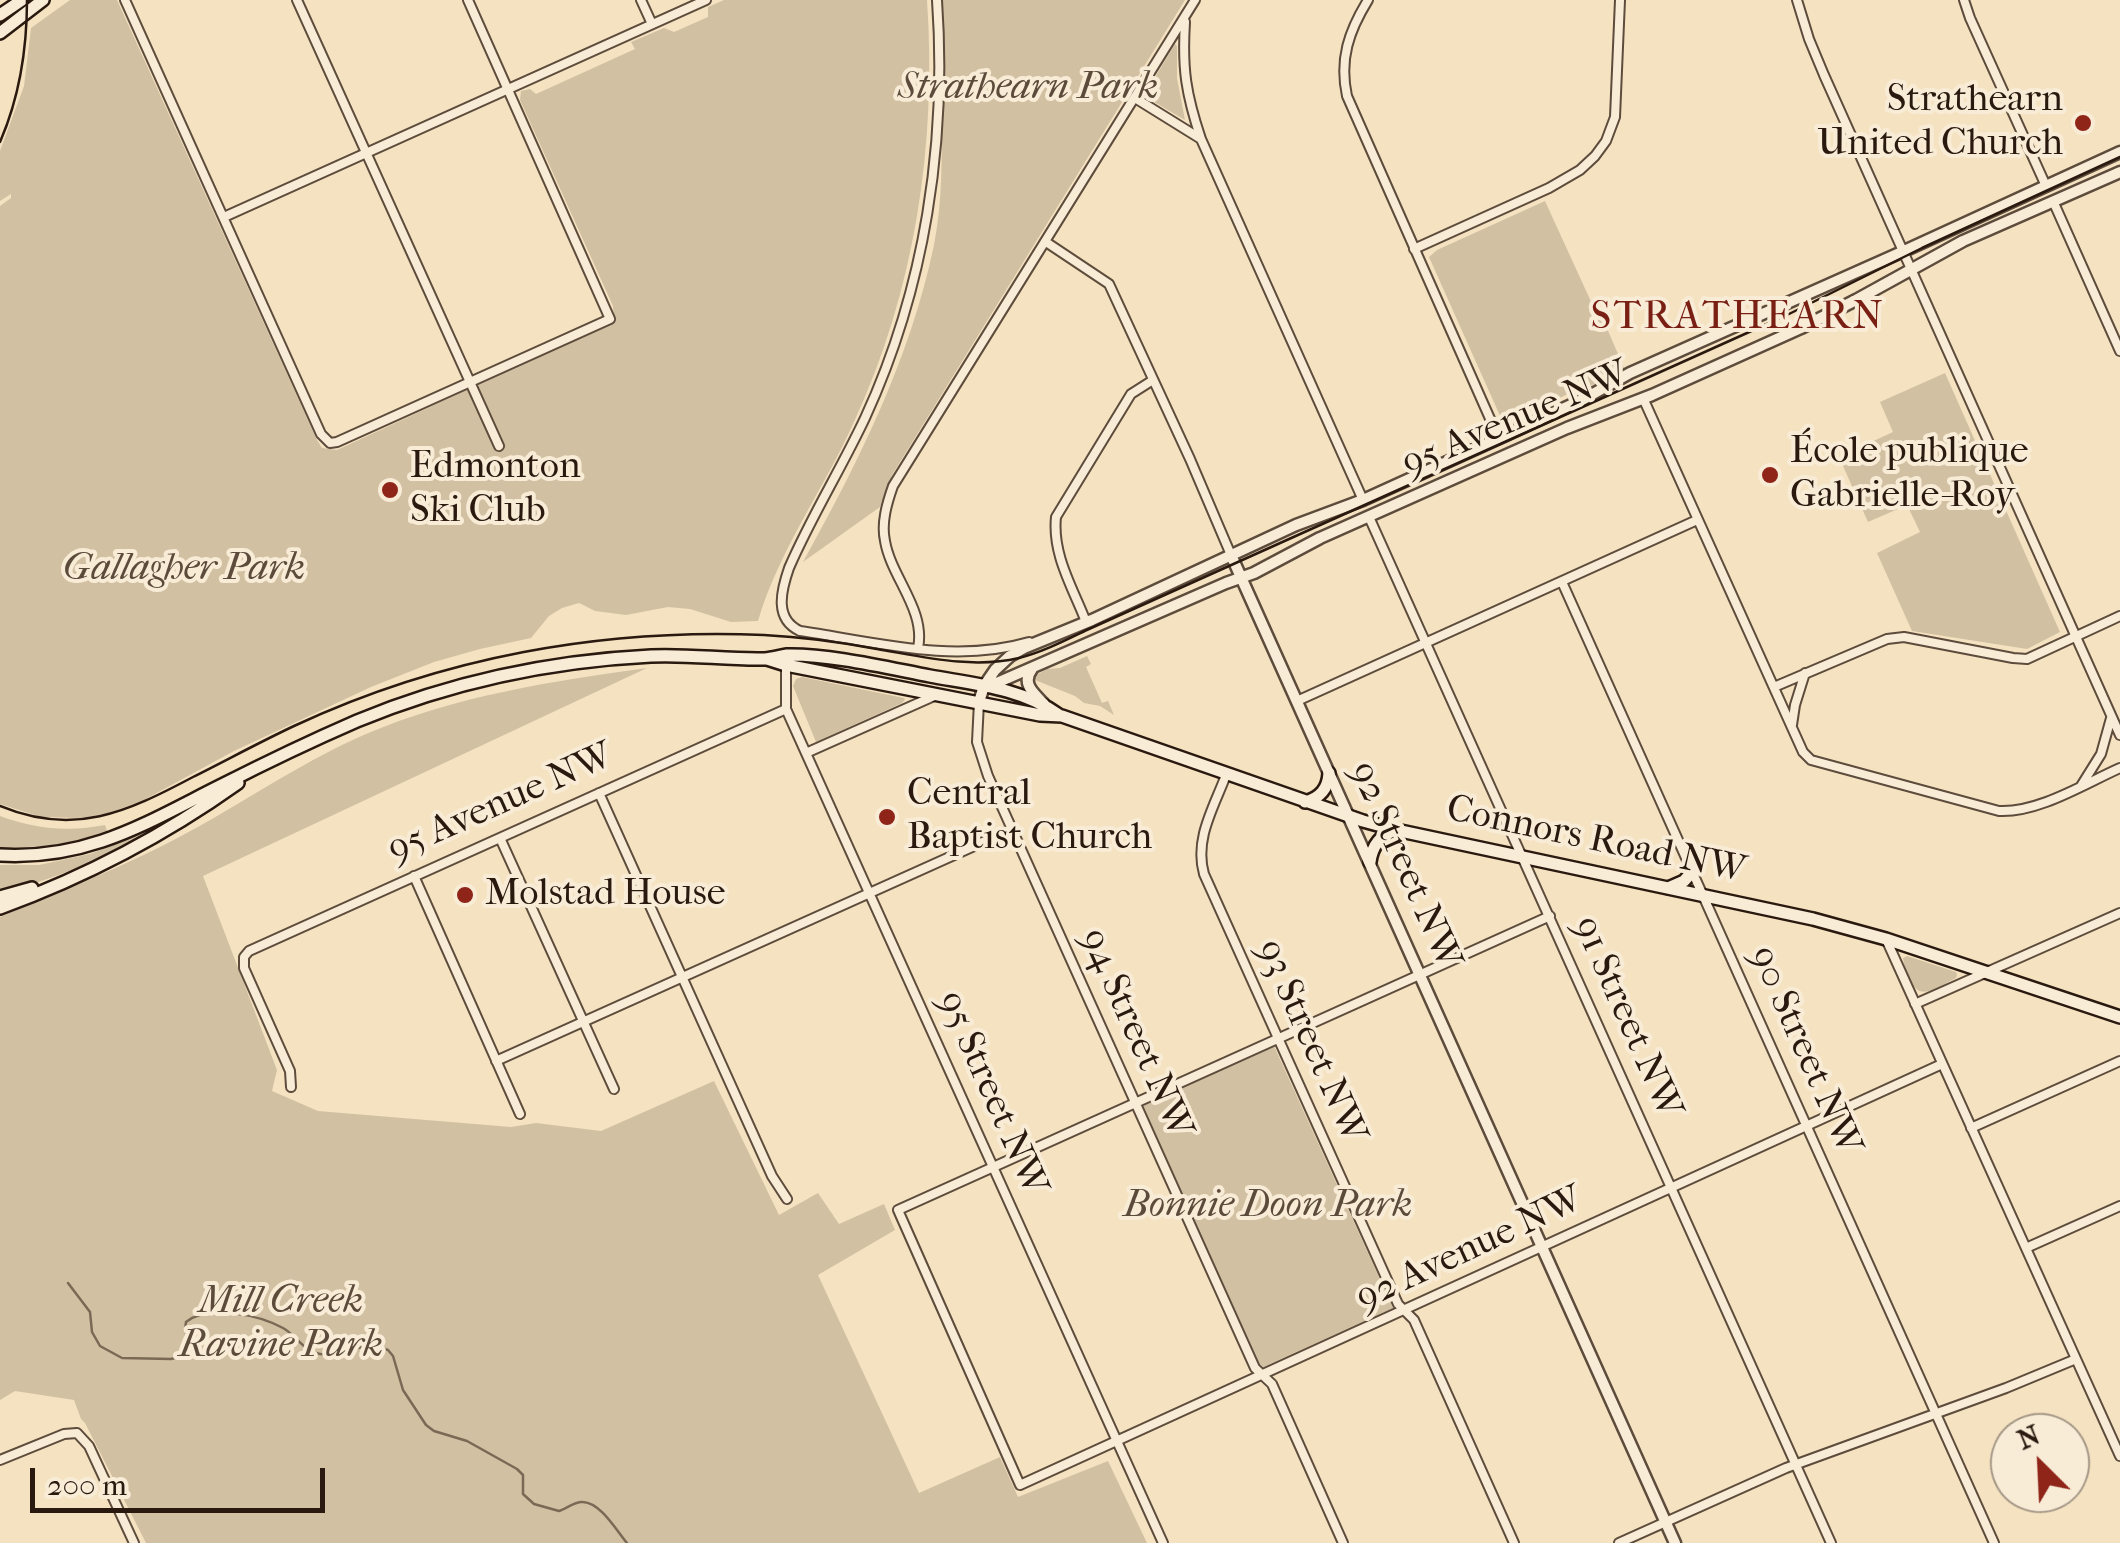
<!DOCTYPE html>
<meta charset="utf-8">
<style>
body{margin:0}
#map{position:relative;width:2120px;height:1543px;overflow:hidden;background:#f5e2c1;font-family:"IM FELL French Canon",serif}
canvas{display:block}
.north{position:absolute;left:1990px;top:1413px;width:100px;height:100px;box-sizing:border-box;background:#f8ecd7;border:2px solid #a69887;border-radius:50%;rotate:336deg;font-size:28px;font-weight:700;line-height:40px;text-align:center;color:#2a190f}
.north::after{content:'';display:block;margin:auto;width:35px;height:45px;background:#8f2418;clip-path:polygon(50% 0,100% 100%,50% 72%,0 100%)}
.scale{position:absolute;left:30px;top:1468px;width:295px;height:45px;box-sizing:border-box;border:5px solid #2a190f;border-top:0;padding-left:12px;font-size:30px;line-height:35px;white-space:nowrap;color:#2a190f;-webkit-text-stroke:8px #f8ecd7;paint-order:stroke}
</style>
<div id="map">
<canvas width="2120" height="1543"></canvas>
<div class="north">N</div>
<div class="scale">200 m</div>
</div>
<script>
const g = document.querySelector('canvas').getContext('2d');
g.lineJoin = 'round';
function paint(path, color) {
  g.fillStyle = color;
  g.fill(path, 'evenodd');
}
function stroke(path, color, width, dash) {
  g.strokeStyle = color;
  g.lineWidth = width;
  g.lineCap = dash ? 'butt' : 'round';
  g.setLineDash(dash || []);
  g.stroke(path);
}
function label(font, color, halo, rows, align = 'center') {
  g.font = font + ' "IM FELL French Canon",serif';
  g.lineWidth = 8;
  g.setLineDash([]);
  g.textBaseline = 'middle';
  g.strokeStyle = halo;
  g.fillStyle = color;
  for (const [text, x, y, turn = 0] of rows) {
    g.save();
    g.translate(x, y);
    g.rotate((+turn || 0) * Math.PI / 180);
    g.textAlign = isNaN(turn) ? turn : align;
    if (halo) g.strokeText(text, 0, 0);
    g.fillText(text, 0, 0);
    g.restore();
  }
}
paint(new Path2D(`
 M70,0H117L317,440L322,448L337,450L614,322L613,306L520,100L521,91L530,89L536,94L635,49L631,42L664,28L674,32L708,17V7L724,0H927C937,144 915,290 854,422C824,489 779,550 758,621L731,622L690,609L668,607L626,615L595,611L579,603L562,608L549,616L531,638L480,649L434,662L371,687L234,751L142,801L109,813L81,818L41,817L0,804V206L11,198V194L0,201V151L24,86L31,28Z
 M941,0H1185L892,475L880,507L803,562C859,461 910,359 934,245C943,199 942,153 941,107C941,71 943,36 941,0Z
 M1175,44L1177,46V78L1185,120L1149,99L1145,94Z
 M1545,201L1593,306L1597,305L1624,368L1583,390L1570,393L1507,423L1501,418L1429,257L1437,250Z
 M1945,373L2060,632L2027,649L1912,631L1877,553L1920,532L1907,505L1868,522L1839,457L1893,432L1880,402Z
 M1087,656L1091,664L1086,667L1102,703L1108,701L1114,715L1100,706L1084,703L1075,696L1035,680L1036,675L1047,669L1060,668Z
 M647,668L203,876L277,1070L272,1091L318,1111L511,1127L536,1123L601,1131L714,1081L779,1215L818,1193L839,1224L884,1204L895,1230L818,1275L919,1493L1000,1457L1018,1497L1108,1461L1147,1543H146L85,1423L81,1419L74,1400L15,1391L0,1400V917C53,894 108,873 160,847C231,812 294,765 366,734C455,696 552,681 647,668Z
 M802,677L904,698L905,699L902,703L816,742L793,686L796,679Z
 M0,816C35,829 69,832 105,825L108,834C72,845 38,848 0,847Z
 M154,829L156,833C106,856 54,881 0,892V865H39L90,854Z
 M1907,956L1956,972L1957,975L1956,978C1941,985 1921,1002 1912,983C1907,974 1904,967 1903,958Z
 M1274,1046L1393,1308L1261,1368L1143,1106Z`), '#d2c0a3');
stroke(new Path2D(`
 M68,1283L90,1312L92,1332L100,1346L122,1358L171,1359L179,1357L186,1351V1334
 M185,1330L186,1322C208,1304 259,1315 283,1328C296,1335 304,1352 320,1354C347,1357 360,1339 388,1350L393,1356L403,1390L426,1425L434,1431L467,1441L517,1469L523,1475V1494L534,1504L559,1511C566,1509 575,1501 583,1502C601,1503 616,1530 627,1543`), '#7a6955', 2.5);
const minor = new Path2D(`
 M125,0L321,434L330,443L337,442L610,319L468,0
 M297,0L499,446
 M641,0L652,24
 M937,0C947,143 925,288 865,418C841,469 811,517 789,568C781,591 774,619 800,631C875,642 954,664 1029,642
 M1368,0C1349,31 1339,59 1347,96L1499,439
 M1797,0L1809,39L1824,75L2120,735
 M1964,0L1970,18L2046,186
 M1185,22C1182,69 1186,94 1201,139
 M1135,98L1201,139L1363,500
 M2053,201L2120,351
 M224,217L706,0
 M1046,242L1109,284L1190,459L1231,555
 M1414,249L1549,188L1580,170L1595,156L1606,141L1615,117L1620,0
 M1643,398L1803,752L1811,760L1999,811C2038,813 2084,784 2120,768
 M1369,517L1831,1543
 M1562,582L1994,1543
 M1086,622C1073,588 1052,555 1056,517L1131,394L1153,380
 M918,648C926,610 891,577 885,541C881,523 887,503 893,486L1195,0
 M786,665V709L1163,1543
 M1774,687L1887,639L1904,637L2013,658L2027,659L2120,616
 M1297,701L1697,520
 M979,702L977,742L988,776L1255,1368L1272,1384L1343,1543
 M1792,725L1795,705L1805,673
 M806,753L934,696
 M1226,775C1214,807 1194,839 1204,874L1398,1304L1414,1320L1514,1543
 M2081,786L2101,754L2111,718
 M599,793L772,1176L787,1199
 M500,838L614,1089
 M414,876L520,1114
 M1550,916L898,1210L1020,1485L1942,1064
 M1886,939L2120,1456
 M1915,1004L2120,913
 M496,1061L1012,829
 M291,1087L290,1071L244,968V957L249,951L786,709
 M1971,1128L2120,1061
 M2026,1248L2120,1206
 M0,1460L64,1434L77,1433L89,1446L134,1543
 M1619,1543L1786,1468L2006,1388L2076,1359`);
const tertiary = new Path2D(`
 M1231,555L1675,1543
 M1032,669C1021,683 1033,693 1044,704
 M985,686L999,682L1226,583L1254,573L1320,538L1567,428L1652,395L1801,328L1856,300L1963,241L2120,172
 M979,702L984,686L995,670L1010,656L1026,647L1092,620L1296,525L1363,500L1504,436L1584,399L1630,373L1904,251L2120,152`);
const secondary = new Path2D(`
 M0,15L22,0
 M0,33L43,0
 M767,659L786,665L1040,715L1062,716L1363,821L1396,830L1813,919L1886,939L2120,1017
 M1305,802C1320,798 1328,789 1329,773
 M0,855C88,860 146,823 220,786C265,763 311,741 357,721C451,682 550,661 651,656C689,654 727,660 765,659C773,658 780,656 787,655C829,654 888,668 930,676C973,684 1022,688 1059,715
 M1370,862C1372,846 1380,835 1396,830
 M1668,888L1684,881L1693,871
 M0,897L32,888
 M0,908C85,877 165,835 238,783`);
stroke(minor, '#5d4b3c', 12);
stroke(tertiary, '#5d4b3c', 15);
stroke(secondary, '#2a190f', 16);
stroke(minor, '#f8ecd7', 8);
stroke(tertiary, '#f8ecd7', 10);
stroke(secondary, '#f8ecd7', 11);
stroke(new Path2D(`
 M0,142C20,96 27,50 27,0
 M0,806C74,837 127,812 193,777C227,760 260,742 294,726C442,657 602,628 764,635C802,637 840,642 877,649C924,657 972,669 1019,658C1043,652 1066,640 1089,629L1787,315L1922,248L2120,157`), '#2a190f', 2.5);
for (const [x, y, r, color] of [
 [2083,123,10,"#8f2418"],
 [1770,475,10,"#8f2418"],
 [390,490,10,"#8f2418"],
 [887,817,10,"#8f2418"],
 [465,895,10,"#8f2418"]
]) {
  const dot = new Path2D();
  dot.arc(x, y, r, 0, 2 * Math.PI);
  g.fillStyle = color;
  g.fill(dot);
  stroke(dot, '#f8ecd7', 4);
}
label('italic 38px', '#5c4b3b', '#f8ecd7', [
 ["Strathearn Park",1028,89],
 ["Gallagher Park",184,570],
 ["Bonnie Doon Park",1268,1207],
 ["Mill Creek",281,1303],
 ["Ravine Park",281,1347]
]);
label('38px', '#2a190f', '#f8ecd7', [
 ["Strathearn",2063,101,"right"],
 ["United Church",2063,145,"right"],
 ["École publique",1790,453],
 ["Gabrielle-Roy",1790,497],
 ["Edmonton",410,468],
 ["Ski Club",410,512],
 ["Central",907,795],
 ["Baptist Church",907,839],
 ["Molstad House",485,895]
], 'left');
label('38px', '#2a190f', '#f8ecd7', [
 ["95 Avenue NW",1516,420,-23],
 ["95 Avenue NW",501,804,-24],
 ["Connors Road NW",1596,841,12],
 ["92 Street NW",1404,866,66],
 ["91 Street NW",1626,1018,66],
 ["94 Street NW",1135,1034,66],
 ["93 Street NW",1310,1042,66],
 ["90 Street NW",1804,1051,66],
 ["95 Street NW",991,1094,66],
 ["92 Avenue NW",1470,1250,-25]
]);
g.letterSpacing = '2.5px';
label('40px', '#7a1f14', '#f8ecd7', [
 ["STRATHEARN",1738,318]
]);
g.letterSpacing = '0px';
</script>
